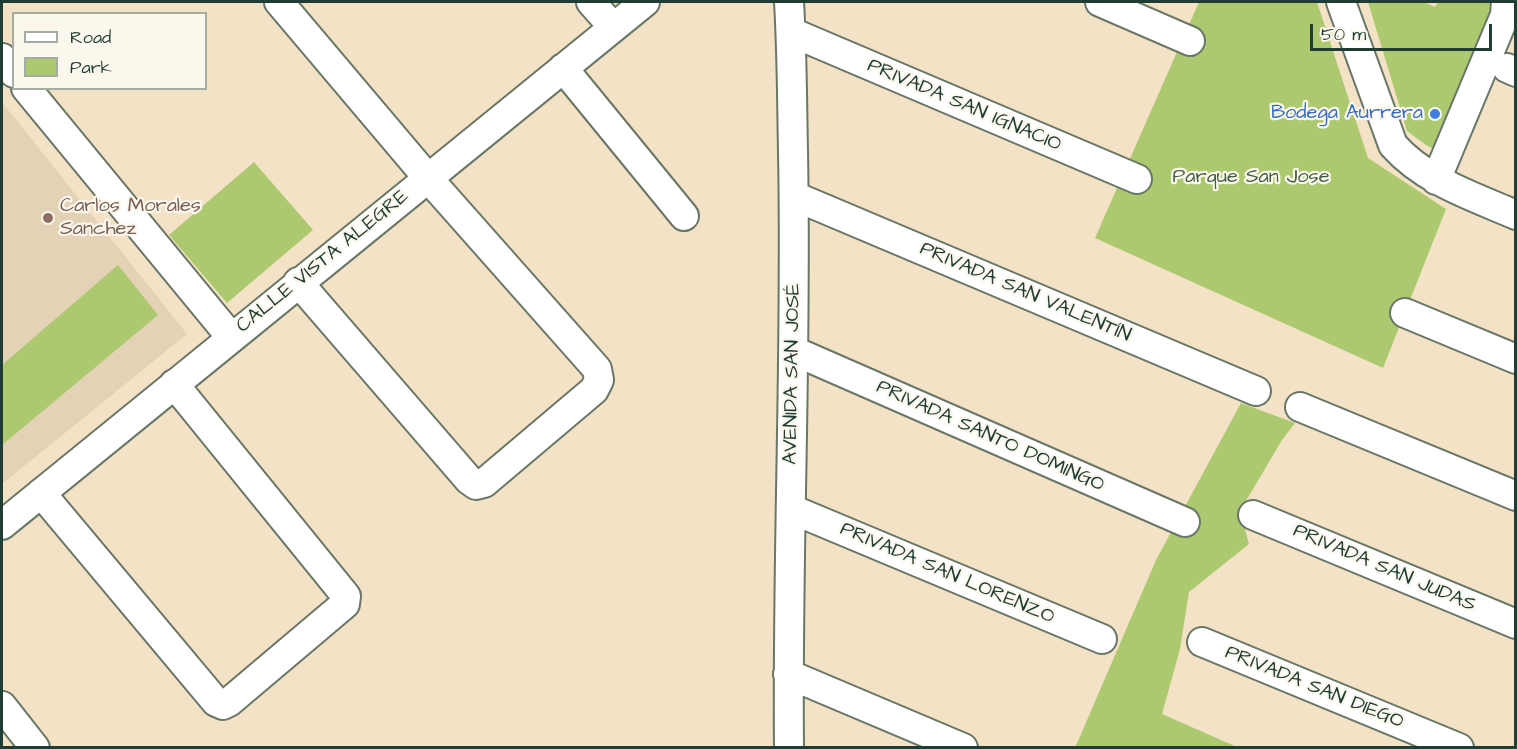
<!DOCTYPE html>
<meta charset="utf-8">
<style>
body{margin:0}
#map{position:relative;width:1517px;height:749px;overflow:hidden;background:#f3e2c5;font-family:"Architects Daughter",sans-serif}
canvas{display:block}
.frame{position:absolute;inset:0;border:3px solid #1f3d34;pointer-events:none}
.legend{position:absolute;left:12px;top:12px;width:195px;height:78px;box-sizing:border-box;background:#fbf7ec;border:2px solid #a3ada2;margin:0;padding:8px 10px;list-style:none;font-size:18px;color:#1f3d34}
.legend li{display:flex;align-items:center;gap:12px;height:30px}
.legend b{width:30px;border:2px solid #a3ada2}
.scale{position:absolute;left:1310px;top:24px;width:182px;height:27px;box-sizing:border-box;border:3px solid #1f3d34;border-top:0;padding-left:8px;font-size:18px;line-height:21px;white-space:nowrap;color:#1f3d34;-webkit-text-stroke:4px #fbf7ec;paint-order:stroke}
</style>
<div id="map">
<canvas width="1517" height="749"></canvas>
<div class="frame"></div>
<ul class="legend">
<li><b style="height:8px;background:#fff"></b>Road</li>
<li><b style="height:16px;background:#adc970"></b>Park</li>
</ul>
<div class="scale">50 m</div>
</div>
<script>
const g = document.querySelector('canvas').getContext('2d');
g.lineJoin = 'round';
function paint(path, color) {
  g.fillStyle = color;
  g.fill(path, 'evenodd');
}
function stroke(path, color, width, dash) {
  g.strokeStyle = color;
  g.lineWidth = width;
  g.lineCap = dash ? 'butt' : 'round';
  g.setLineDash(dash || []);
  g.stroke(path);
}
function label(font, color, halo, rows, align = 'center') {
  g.font = font + ' "Architects Daughter",sans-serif';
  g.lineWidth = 4.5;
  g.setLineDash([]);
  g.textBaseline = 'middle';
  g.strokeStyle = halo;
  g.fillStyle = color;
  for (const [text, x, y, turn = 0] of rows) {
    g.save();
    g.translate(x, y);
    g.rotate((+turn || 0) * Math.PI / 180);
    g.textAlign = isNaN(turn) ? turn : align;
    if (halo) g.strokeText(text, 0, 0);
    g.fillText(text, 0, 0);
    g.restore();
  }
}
paint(new Path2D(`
 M2,102L187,334L2,484Z`), '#e3d2b5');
paint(new Path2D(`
 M1199,2H1317L1368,158L1446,209L1383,368L1095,238Z
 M1368,2H1424L1435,7L1438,2H1515L1443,154L1426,145L1407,131Z
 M254,162L313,230L227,303L169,235Z
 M118,265L158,315L2,445V365Z
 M1241,403L1295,423L1282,440L1240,511L1249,544L1189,592L1180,649L1162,714L1237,747L1075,748L1156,560Z`), '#adc970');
const minor = new Path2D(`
 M279,2L427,177L597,369L599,380L594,390L484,483L476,485L469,480L298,282
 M591,2L613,27
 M789,2C792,51 792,102 793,152C797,350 787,549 789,748
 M1100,2L1190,41
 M1341,2L1393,145C1425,181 1472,196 1516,215
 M791,32L1137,179
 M2,58L14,73
 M563,68L684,216
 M1507,68L1516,72
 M26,88L231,337
 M1436,180L1505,15L1506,2
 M794,196L1256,391
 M1405,313L1516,359
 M794,351L1185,522
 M1300,407L1516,496
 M41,493L216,702L223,705L229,702L345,604L346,596L174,384
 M791,509L1102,639
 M1253,515L1516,624
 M2,525L645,2
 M1202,642L1459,748
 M788,674L963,748
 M2,706L35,748`);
stroke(minor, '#697767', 32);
stroke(minor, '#fff', 28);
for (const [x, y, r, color] of [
 [1435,114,6,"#3f7fe0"],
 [48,218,6,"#8d6e63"]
]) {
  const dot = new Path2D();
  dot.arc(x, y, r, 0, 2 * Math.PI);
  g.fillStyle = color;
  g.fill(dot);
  stroke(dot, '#fbf7ec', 2);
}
label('20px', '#1f3d34', '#fbf7ec', [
 ["PRIVADA SAN IGNACIO",964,106,23],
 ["CALLE VISTA ALEGRE",323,262,-39],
 ["PRIVADA SAN VALENTÍN",1025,293,23],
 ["AVENIDA SAN JOSÉ",793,374,-89],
 ["PRIVADA SANTO DOMINGO",990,437,24],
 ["PRIVADA SAN JUDAS",1384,569,23],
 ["PRIVADA SAN LORENZO",947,574,23],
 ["PRIVADA SAN DIEGO",1314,688,22]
]);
label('20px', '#366cbe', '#fbf7ec', [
 ["Bodega Aurrera",1423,114]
], 'right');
label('20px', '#426043', '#fbf7ec', [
 ["Parque San Jose",1251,178]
]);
label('20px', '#785e54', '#fbf7ec', [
 ["Carlos Morales",60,207],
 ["Sanchez",60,230]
], 'left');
</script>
